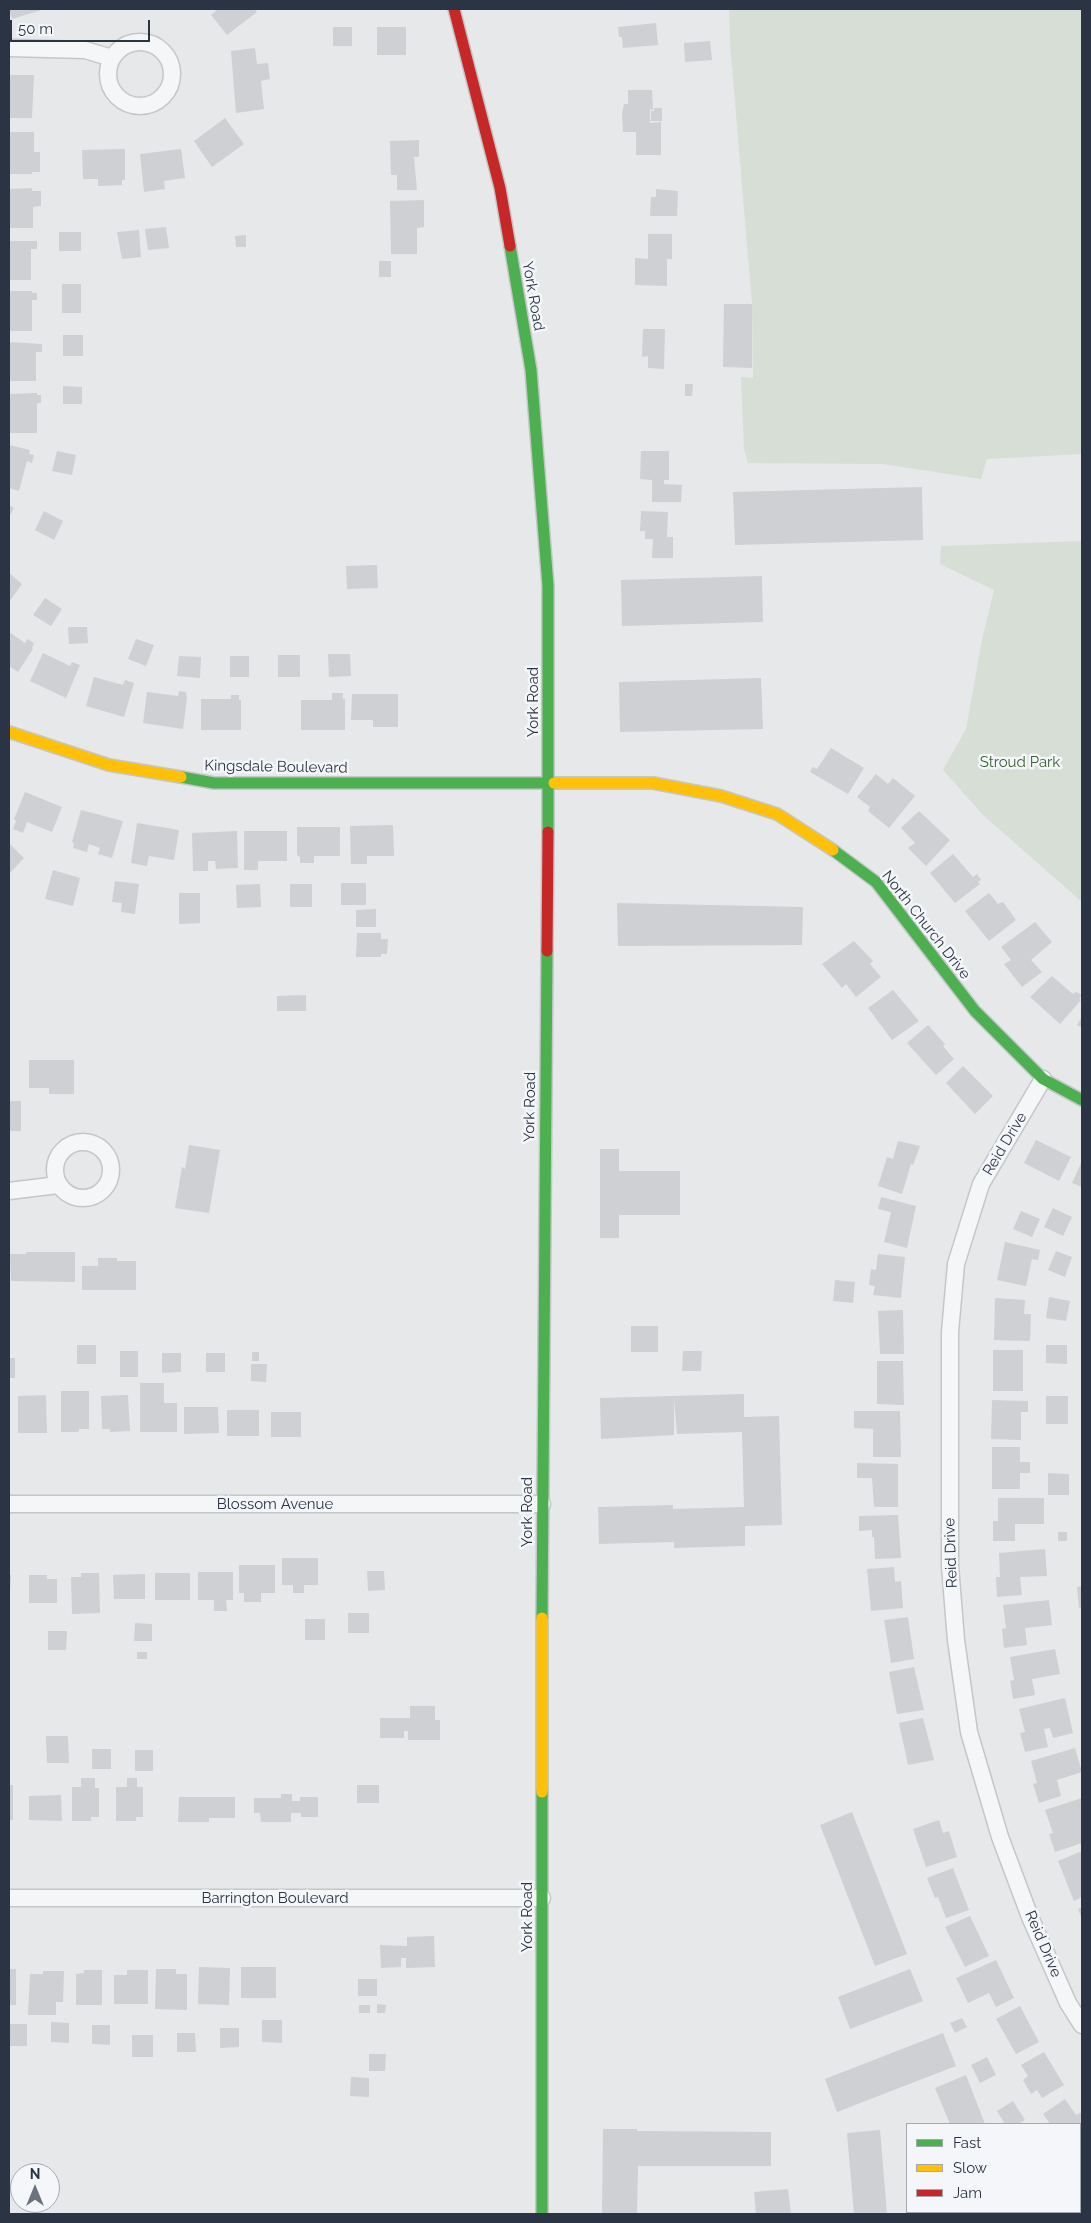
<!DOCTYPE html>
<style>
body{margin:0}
#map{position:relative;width:1091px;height:2223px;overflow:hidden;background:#e6e8ea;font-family:Raleway,sans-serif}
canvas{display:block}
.frame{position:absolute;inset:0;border:10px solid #2b3445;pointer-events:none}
.legend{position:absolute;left:906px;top:2123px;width:175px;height:90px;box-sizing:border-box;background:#f4f6f9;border:1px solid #a4a8b1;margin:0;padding:6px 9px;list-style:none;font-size:15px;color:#2b3445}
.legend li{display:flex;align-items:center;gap:10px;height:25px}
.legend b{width:25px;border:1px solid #a4a8b1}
.north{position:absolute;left:10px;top:2163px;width:50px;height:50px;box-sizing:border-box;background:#f4f6f9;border:1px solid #a4a8b1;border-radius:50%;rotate:0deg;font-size:14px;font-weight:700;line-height:20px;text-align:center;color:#2b3445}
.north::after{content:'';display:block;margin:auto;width:18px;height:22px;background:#6c737f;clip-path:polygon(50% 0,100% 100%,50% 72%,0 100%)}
.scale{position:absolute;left:10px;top:20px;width:140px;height:22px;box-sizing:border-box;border:2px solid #2b3445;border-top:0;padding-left:6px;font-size:15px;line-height:18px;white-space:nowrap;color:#2b3445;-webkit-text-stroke:4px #f4f6f9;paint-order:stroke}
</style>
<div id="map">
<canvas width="1091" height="2223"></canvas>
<div class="frame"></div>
<ul class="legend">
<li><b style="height:6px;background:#4caf50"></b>Fast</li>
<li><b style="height:6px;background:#ffc107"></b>Slow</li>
<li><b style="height:6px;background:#c62828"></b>Jam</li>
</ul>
<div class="north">N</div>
<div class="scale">50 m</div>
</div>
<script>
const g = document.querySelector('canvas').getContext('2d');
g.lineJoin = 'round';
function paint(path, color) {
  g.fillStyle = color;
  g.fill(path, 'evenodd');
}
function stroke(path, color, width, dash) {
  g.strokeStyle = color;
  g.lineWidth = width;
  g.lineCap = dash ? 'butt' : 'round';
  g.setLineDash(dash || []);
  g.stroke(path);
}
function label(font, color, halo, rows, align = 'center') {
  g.font = font + ' Raleway,sans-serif';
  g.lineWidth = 5;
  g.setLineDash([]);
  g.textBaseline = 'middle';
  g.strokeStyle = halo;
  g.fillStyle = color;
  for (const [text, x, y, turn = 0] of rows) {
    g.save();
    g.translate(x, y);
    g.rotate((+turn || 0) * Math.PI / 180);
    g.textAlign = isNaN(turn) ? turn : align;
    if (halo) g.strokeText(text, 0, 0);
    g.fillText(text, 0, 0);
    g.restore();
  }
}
paint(new Path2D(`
 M729,9H1082V454L987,459L981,479L883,464L748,463L744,449L741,377L753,378L752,304L730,42Z
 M1082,541V902L983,815L943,770L966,729L982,640L994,590L940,564L941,546Z`), '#d6ded6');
paint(new Path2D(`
 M9,9H45L12,19Z
 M214,9H255L257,12L227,35L211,15L216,11Z
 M656,23L658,45L623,48L622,37H619L618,27Z
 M333,27H352V46H333Z
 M377,27H406V55H377Z
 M710,41L712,60L685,62L684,43Z
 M255,48L257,64L268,63L270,79L261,81L264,109L236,113L231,51Z
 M9,75H34L32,118H9Z
 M628,90H652L653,110L650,109V123L661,122V155H636V132H623L622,114L624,104H628Z
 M654,108H662V121H651V111H654Z
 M225,118L244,144L212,167L194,141Z
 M9,132H34V152H40V172H32V174H9Z
 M419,140V157H414L417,190H397V175H391L390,141Z
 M125,149V180H122V185L98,186V179H83L82,150Z
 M181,149L185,178L164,181L165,189L144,192L140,154Z
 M32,188V191H41V206L33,207V228H9V189Z
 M656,189L678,191L677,216H650L651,197H656Z
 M424,200V227L417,228V254H391L390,201Z
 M166,227L169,248L148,250L145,229Z
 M139,230L141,257L122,259L117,232Z
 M59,232H81V251H59Z
 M648,234H672V259H667V286L635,285V258L648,259Z
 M246,235V247H236L235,236Z
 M9,241H37V249H31V280H9Z
 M379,261H391V277H379Z
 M62,284H81V313H62Z
 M9,291H32V293H37V300H32V331H9Z
 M724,304H752V368L723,367Z
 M643,329H665L664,369L648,368V356L642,357Z
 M63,335H83V356H63Z
 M9,342L42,344V352H36V381H9Z
 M685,384H693L692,396H685Z
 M63,386L82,387V404H63Z
 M37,393V395H41V403H37V433H9V394Z
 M9,445L30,450L29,454L34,455L32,463L27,461L19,491L9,488Z
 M57,451L76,455L72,475L52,471Z
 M641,451H669V480H664V484L682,485L681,502H652V480L640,479Z
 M922,487L923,540L735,545L733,492Z
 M9,505L14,508L9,517Z
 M44,511L63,521L54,540L35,530Z
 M641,511L668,512L667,537H673V558H652L653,539H645V531H640Z
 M377,565L378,588L347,589L346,566Z
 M9,573L22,584L9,602Z
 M762,576L763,622L622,626L621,580Z
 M45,598L62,609L51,626L33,615Z
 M68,627H87L88,643L69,644Z
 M9,632L25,643L27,639L34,643L32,648L33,649L18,672L9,666Z
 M136,639L154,645L146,666L128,659Z
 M43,653L70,666L72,662L80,665L66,698L30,681Z
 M328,654H350L351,676L329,677Z
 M278,655H300V677H278Z
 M179,656L201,657L200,678L177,676Z
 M230,656H249V677H230Z
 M94,677L123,685L125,680L134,683L124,717L86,706Z
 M761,678L763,729L620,732L619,682Z
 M179,691L186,692L187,698L183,729L143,723L147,692L178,696Z
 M332,693H343V699H345V730H301V700H332Z
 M352,694H398V727H373V720H351Z
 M231,695H239V700H241V730H201V699H231Z
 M831,748L864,768L848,794L810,772L813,767L817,769Z
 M876,774L888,784L893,778L915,796L889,828L868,811L870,807L857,797Z
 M25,792L62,807L52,832L27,822L23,833L13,829L16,821L14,819Z
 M81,810L123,821L112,858L98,854L100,848L89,844L87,852L73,848L74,843L72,842Z
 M919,811L950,840L926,866L908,848L915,843L901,828Z
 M137,823L179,830L174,860L149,856L147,866L131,863Z
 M393,825L394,856H367V864H351L350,826Z
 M297,827H340V856H314V863H300V857L297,855Z
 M237,831L238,868L216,869L215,861H208V871H193L192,833Z
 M244,831H287V861H258V870H244Z
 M9,843L24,858L10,873L9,871Z
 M953,854L973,877L977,874L981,880L978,882L980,884L955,903L930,873Z
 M53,870L80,878L73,906L45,899Z
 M115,881L139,884L135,914L121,912L122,903L112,902Z
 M341,883H366V905H341Z
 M260,884L261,907L237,908L236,885Z
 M290,884H312V907H290Z
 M179,893H200V923L179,924Z
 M989,893L998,904L1003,902L1016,920L989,941L965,911Z
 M617,903L803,907L802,945L618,946Z
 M376,909V927H356V910Z
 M1035,922L1052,942L1031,960L1042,972L1022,987L1004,964L1011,960L1001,947Z
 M357,933H381V939H388L387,954H381V957H356Z
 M854,941L873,961L870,964L881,977L856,997L846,984L842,988L822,964Z
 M1052,976L1073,994L1076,992L1082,995L1079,999L1081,1000L1060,1024L1030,997Z
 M893,990L919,1021L892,1040L868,1008Z
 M306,995V1011H277V996Z
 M1082,1017V1028L1077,1025Z
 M928,1025L945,1044L943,1046L954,1059L936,1075L907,1043Z
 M29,1060H74V1094H49V1088H29Z
 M963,1066L993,1096L975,1114L946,1083Z
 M9,1101H21V1131H9Z
 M1036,1140L1071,1157L1059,1181L1024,1163Z
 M898,1141L920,1146L913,1165L911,1164L902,1194L878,1186L887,1157L893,1159Z
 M189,1145L220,1150L209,1213L175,1208L182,1167L185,1169Z
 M600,1149H619V1171H680V1215H619V1238H600Z
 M1082,1161V1187L1072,1183Z
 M881,1197L916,1206L907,1248L884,1242L891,1212L878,1209Z
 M1053,1208L1072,1217L1063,1236L1044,1227Z
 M1021,1211L1040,1219L1032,1237L1013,1229Z
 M1005,1242L1040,1250L1038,1260L1032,1259L1026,1286L997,1280Z
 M1056,1251L1072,1257L1065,1277L1048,1270Z
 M26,1252H75V1282L11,1281L10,1254H26Z
 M878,1254L905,1257L901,1298L873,1295L875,1286L869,1285L871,1269L876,1270Z
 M98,1258H117V1261H136V1290H82V1266H98Z
 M835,1280L855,1282L853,1303L833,1301Z
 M1049,1297L1070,1301L1066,1321L1046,1318Z
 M995,1298L1025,1300L1024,1314H1031L1030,1341L994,1340Z
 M903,1310L904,1354H880L878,1311Z
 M631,1326H658V1352H631Z
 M77,1345H96V1364H77Z
 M1046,1345H1067V1364L1046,1363Z
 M993,1350H1023V1391H993Z
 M120,1351H138V1377H120Z
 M683,1351H702L701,1371H682Z
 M252,1352H259V1361H252Z
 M162,1353H181V1372L162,1373Z
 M206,1353H225V1372H206Z
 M9,1358H15V1378H9Z
 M877,1361H903L904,1405L877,1404Z
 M251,1364H267L266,1382L251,1381Z
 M140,1383H164V1403H177V1432H140Z
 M61,1391H89V1429H79V1432H61Z
 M744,1394V1417L779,1416L782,1525L745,1526V1546L674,1548V1542L599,1544L598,1507L673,1505V1509L744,1507L742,1432L677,1434L674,1399V1435L601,1439L600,1398Z
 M46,1395L47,1433H18V1396Z
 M128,1395L130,1431L110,1432V1429H102L101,1396Z
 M1046,1396H1068V1424H1046Z
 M992,1400L1028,1401V1412H1021V1440L991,1439Z
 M184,1407H218L219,1433L184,1434Z
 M227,1410H259V1436H227Z
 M854,1411H900L901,1457H873V1429L854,1428Z
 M271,1412H301V1437H271Z
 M992,1447H1020V1462H1030V1473H1020V1489H992Z
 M857,1463L898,1464V1507H874L872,1478H857Z
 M1048,1473L1069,1474V1495H1048Z
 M998,1498H1044V1524H1015V1541H993V1521H998Z
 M898,1515L901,1558L875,1559L874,1537H872V1530L859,1531V1516Z
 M1058,1532H1067V1541H1058Z
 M1045,1549L1047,1576L1020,1577L1022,1595L997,1597L996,1577H1000L999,1553Z
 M282,1558H318V1585H304V1593H293V1585H282Z
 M239,1565H275V1593H261V1602H244V1593H239Z
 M894,1567L895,1582L901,1581L903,1608L871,1611L867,1569Z
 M367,1571H384L385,1590L368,1591Z
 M198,1572H233V1600H226L227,1611H214V1600H198Z
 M81,1573H99L100,1613L72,1614L71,1577H81Z
 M155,1573H190V1600H155Z
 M145,1574V1599H114L113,1575Z
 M9,1575H11L10,1591H9Z
 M29,1575H47V1579H57V1603H29Z
 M1082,1586V1607L1079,1608L1077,1587Z
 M1049,1600L1052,1625L1025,1628L1027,1645L1004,1648L1002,1629L1006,1628L1003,1605Z
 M348,1613H369V1633H348Z
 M908,1617L914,1659L891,1663L884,1620Z
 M305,1619H325V1640H305Z
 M135,1623L152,1624V1641H134Z
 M48,1631H67L66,1650H48Z
 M1055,1649L1060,1674L1032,1679L1035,1695L1013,1699L1010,1681L1014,1680L1010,1657Z
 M137,1652H147V1659H137Z
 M914,1667L924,1710L897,1714L889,1672Z
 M1065,1698L1073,1733L1053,1738L1050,1728L1044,1729L1048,1747L1025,1752L1020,1733L1025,1732L1019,1709Z
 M410,1706H435V1720H440V1740H408V1731H404V1738H380V1718H410Z
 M923,1718L934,1760L908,1765L899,1723Z
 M46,1736H68L69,1763H47Z
 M1075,1748L1082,1772L1057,1780L1061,1796L1039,1803L1033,1784L1037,1783L1031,1761Z
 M92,1749H111V1769H92Z
 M135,1750H153V1771H135Z
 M81,1778H95V1788H99V1817H91V1821H72V1787H81Z
 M127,1778H137V1787H143V1817H136V1821H116V1787H127Z
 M9,1785H13V1820H9Z
 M357,1785H379V1803H357Z
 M281,1794H292V1801H300V1797H318V1817H301V1813H291V1822H261L260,1813H254V1798H281Z
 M61,1795L62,1821L29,1820V1796Z
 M179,1797H235V1818H209V1822H178Z
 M1082,1798V1843L1055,1852L1049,1834L1053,1833L1045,1810Z
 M852,1812L907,1954L875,1966L820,1825Z
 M939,1820L943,1833L949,1831L957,1857L926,1867L913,1829Z
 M1082,1851V1897L1074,1901L1058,1861Z
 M953,1868L969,1910L946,1918L938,1897L935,1898L927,1878Z
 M1082,1907V1919L1078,1909Z
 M970,1916L989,1956L965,1967L945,1927Z
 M434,1936L435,1967L406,1968V1958H401V1967L381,1968L380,1945L407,1946V1937Z
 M996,1960L1014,1998L996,2007L989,1993L968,2003L956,1978Z
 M199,1967L230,1968L229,2005L198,2004Z
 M241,1967H276V1998H241Z
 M9,1969H16V2005H9Z
 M156,1969H176V1974H187V2010L155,2009Z
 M910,1969L923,2001L850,2029L838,1997Z
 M84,1970H102V2005H76V1974L84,1973Z
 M127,1970H148V2004H114V1975H127Z
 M43,1971H64L63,2002H56V2015H28L30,1974H43Z
 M358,1979H377V1996H358Z
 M377,2004L386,2005L385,2013H377Z
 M359,2005H370V2013H359Z
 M1020,2006L1039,2042L1016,2054L996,2019Z
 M962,2018L967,2027L955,2033L950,2023Z
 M262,2020H282V2043L262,2042Z
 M51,2022L69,2023V2043L51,2042Z
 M9,2024H27V2046H9Z
 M92,2025H110V2045L92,2044Z
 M220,2028H239V2047L220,2048Z
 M177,2033H195L196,2052H177Z
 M943,2033L956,2066L837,2112L825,2079Z
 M132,2035H153V2057H132Z
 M1044,2052L1064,2085L1042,2098L1037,2090L1031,2094L1023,2080L1028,2076L1021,2065Z
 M369,2054H386L385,2071H369Z
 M987,2057L996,2075L980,2083L971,2065Z
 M966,2075L985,2124H950L935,2088Z
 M351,2077L369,2078V2097L350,2096Z
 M1065,2099L1076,2115L1082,2112V2142L1080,2143V2124H1050L1043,2114Z
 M1013,2101L1025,2120L1018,2124H1005L997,2111Z
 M603,2129H637V2131L771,2132V2166H638L637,2214H602Z
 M880,2130L887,2214H854L847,2133Z
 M788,2189L791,2214H756L754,2192Z
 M998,2212H1035L1029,2214H999Z`), '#ced0d3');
const street = new Path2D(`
 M108 74a32 32 0 1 1 64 0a32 32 0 1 1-64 0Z
 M9,48L85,50L112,58
 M1043,1079L981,1184L956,1264L950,1332V1566L956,1640L969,1732L1000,1837L1030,1917L1068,2003L1082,2025
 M55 1170a28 28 0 1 1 56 0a28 28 0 1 1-56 0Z
 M9,1191L58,1185
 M9,1504H542
 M9,1898H542`);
const fast = new Path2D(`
 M510,246L531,370L548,586V832
 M181,777L214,783H554
 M833,850L876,882L975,1011L1043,1079L1082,1100
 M542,1618L547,951
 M542,1792V2214`);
const slow = new Path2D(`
 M9,732L109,765L181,777
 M554,783H653L721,796L777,814L833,850
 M542,1618V1792`);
const jam = new Path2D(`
 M454,9L500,188L510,246
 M547,951L548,832`);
stroke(street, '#c4c6c8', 19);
stroke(fast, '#c4c6c8', 14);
stroke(slow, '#c4c6c8', 14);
stroke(jam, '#c4c6c8', 14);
stroke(street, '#f5f6f7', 16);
stroke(fast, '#4caf50', 11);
stroke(slow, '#ffc107', 11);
stroke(jam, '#c62828', 11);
label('15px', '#2b3445', '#f4f6f9', [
 ["York Road",533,296,80],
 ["York Road",533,702,-90],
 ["Kingsdale Boulevard",276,767,1],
 ["North Church Drive",926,925,52],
 ["York Road",530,1107,-89],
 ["Reid Drive",1005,1144,-59],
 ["Blossom Avenue",275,1504],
 ["York Road",527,1512,-90],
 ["Reid Drive",951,1553,-92],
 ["Barrington Boulevard",275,1898],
 ["York Road",527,1917,-90],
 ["Reid Drive",1043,1944,67]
]);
label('15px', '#3f6138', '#f4f6f9', [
 ["Stroud Park",1020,762]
]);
</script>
